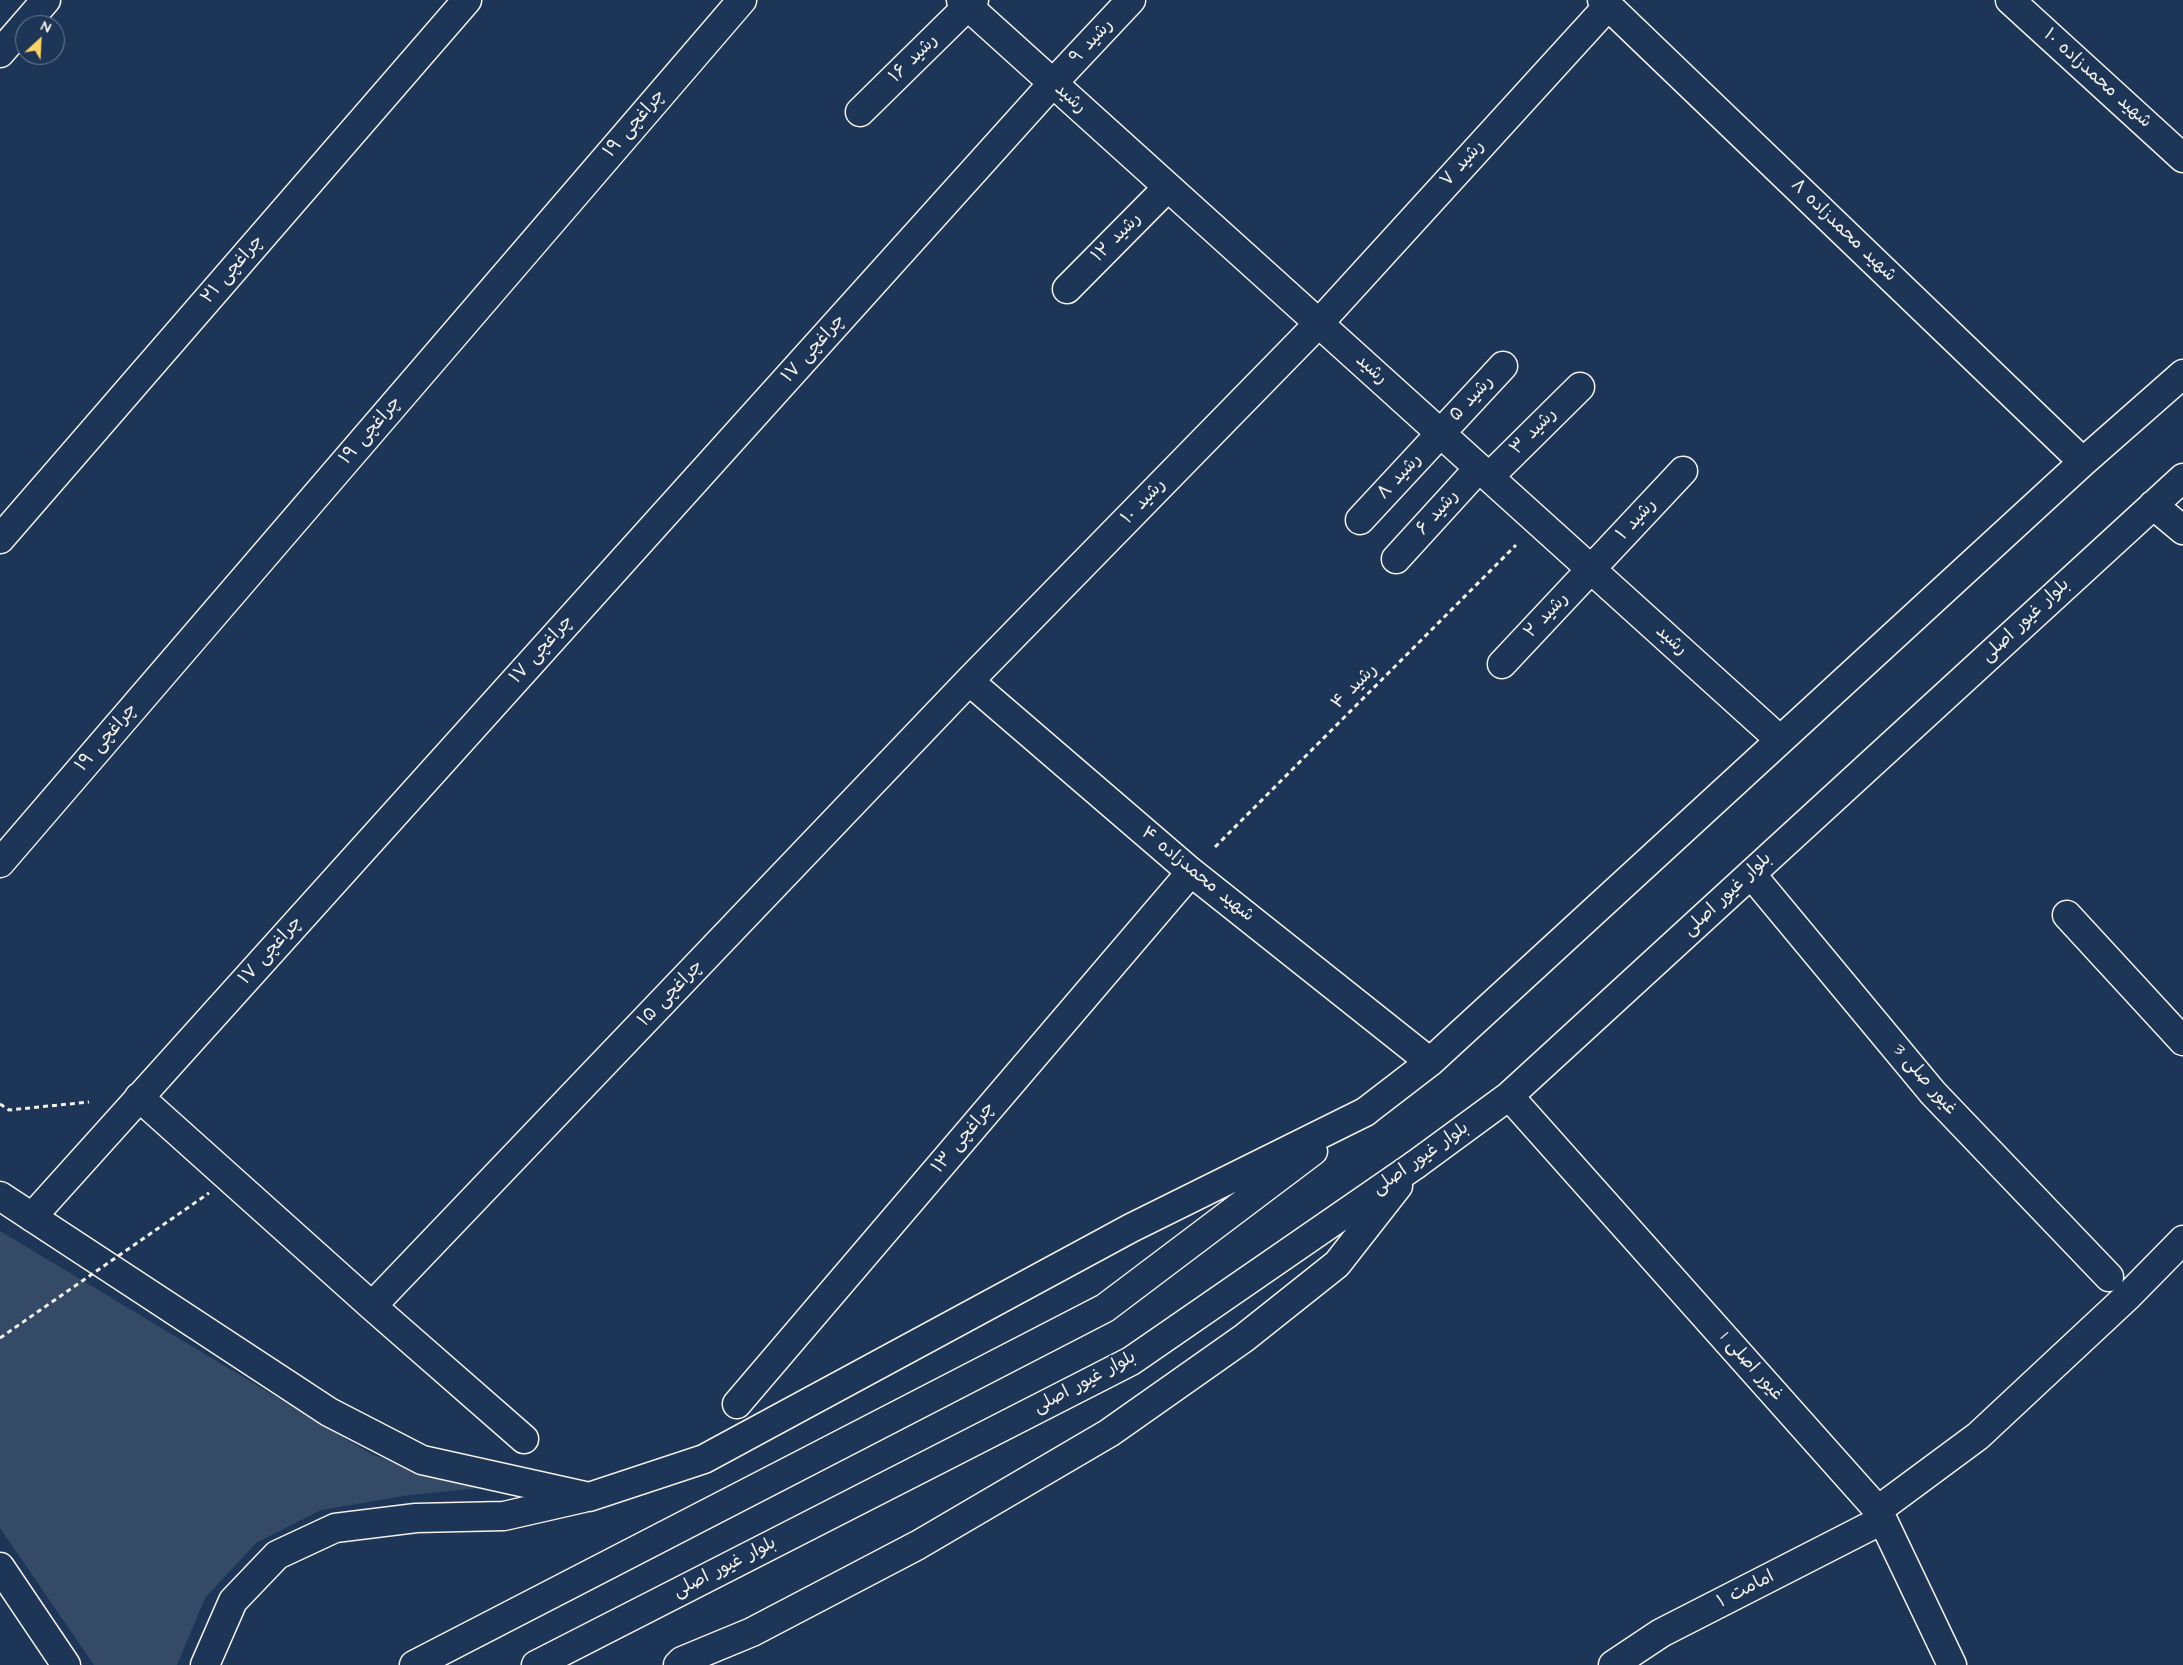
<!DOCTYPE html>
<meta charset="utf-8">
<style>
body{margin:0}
#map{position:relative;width:2183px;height:1665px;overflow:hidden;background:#1d3557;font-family:"Architects Daughter",sans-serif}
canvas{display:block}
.north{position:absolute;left:15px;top:15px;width:50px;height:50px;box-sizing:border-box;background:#1d3557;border:1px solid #738091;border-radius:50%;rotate:25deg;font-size:14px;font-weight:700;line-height:20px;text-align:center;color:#f4f1e8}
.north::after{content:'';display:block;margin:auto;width:18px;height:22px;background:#ffd166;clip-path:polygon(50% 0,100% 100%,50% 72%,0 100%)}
</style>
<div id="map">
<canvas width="2183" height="1665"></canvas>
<div class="north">N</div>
</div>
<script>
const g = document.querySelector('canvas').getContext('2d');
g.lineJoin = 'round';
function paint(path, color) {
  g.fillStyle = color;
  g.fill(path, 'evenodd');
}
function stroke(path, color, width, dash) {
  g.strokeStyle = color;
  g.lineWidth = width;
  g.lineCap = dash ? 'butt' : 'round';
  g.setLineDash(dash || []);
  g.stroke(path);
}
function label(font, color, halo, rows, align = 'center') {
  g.font = font + ' "Architects Daughter","Playpen Sans Arabic",sans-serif';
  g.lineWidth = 5;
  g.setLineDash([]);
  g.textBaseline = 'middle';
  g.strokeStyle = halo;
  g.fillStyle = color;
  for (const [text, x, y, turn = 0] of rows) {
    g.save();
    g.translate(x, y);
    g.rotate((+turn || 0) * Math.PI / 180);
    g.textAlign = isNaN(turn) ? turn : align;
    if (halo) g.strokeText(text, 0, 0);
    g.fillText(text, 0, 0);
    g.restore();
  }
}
paint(new Path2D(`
 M0,1231L373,1455L480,1488L410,1495L321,1510L256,1543L205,1598L177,1665H94L0,1528Z`), '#354a67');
const minor = new Path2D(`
 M961,0L1780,740
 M1602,0L2083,462
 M2010,0L2183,158
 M0,53L46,0
 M860,112L974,0
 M1067,289L1168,187
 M1489,477L1580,387
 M2153,505L2183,530
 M1360,520L1503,366
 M0,539L467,0
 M1396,559L1479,468
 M1502,664L1683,471
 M969,681L1191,872L1430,1062
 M0,863L742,0
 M1751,874L1933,1093L2109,1277
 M2067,915L2183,1041
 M1509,1096L1878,1510L1952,1665
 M139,1097L372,1306L524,1439
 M1365,1112L1430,1062L2083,462L2183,374
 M1415,1165L1509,1096L2183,478
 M32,1217L1053,83L1131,0
 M372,1306L969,681L1319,323L1608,6
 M737,1404L1191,872
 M1878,1510L1978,1436L2128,1296L2183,1240
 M1613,1665L1661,1633L1882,1520`);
const major = new Path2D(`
 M0,1196L329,1412L422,1460L589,1497L704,1459L1131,1228L1365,1112
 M0,1567L66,1665
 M205,1665L233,1601L277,1555L335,1528L416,1518L504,1516L583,1498
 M414,1665L1105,1308L1313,1151
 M536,1665L1131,1361L1415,1165
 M678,1665L682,1661L752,1632L918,1545L1109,1433L1244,1338L1337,1264L1398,1186`);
stroke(minor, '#f4f1e8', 31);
stroke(major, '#f4f1e8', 31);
stroke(new Path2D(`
 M1215,847L1516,545
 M0,1104L9,1110L89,1102`), '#f4f1e8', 3, [5, 4]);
stroke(minor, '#1d3557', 28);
stroke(major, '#1d3557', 28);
stroke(new Path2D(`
 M0,1338L209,1193`), '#f4f1e8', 3, [5, 4]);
label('18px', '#f4f1e8', '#1d3557', [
 ["رشید ۹",1092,42,-47],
 ["رشید ۱۶",914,59,-45],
 ["شهید محمدزاده ۱۰",2097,79,42],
 ["رشید",1070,99,42],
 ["چراغچی ۱۹",635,124,-49],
 ["رشید ۷",1463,164,-48],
 ["شهید محمدزاده ۸",1843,231,44],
 ["رشید ۱۲",1117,238,-45],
 ["چراغچی ۲۱",233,270,-49],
 ["چراغچی ۱۷",814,349,-48],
 ["رشید",1371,370,42],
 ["رشید ۵",1472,399,-47],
 ["چراغچی ۱۹",371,431,-49],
 ["رشید ۳",1534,432,-45],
 ["رشید ۸",1400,477,-47],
 ["رشید ۱۰",1144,502,-46],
 ["رشید ۶",1438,513,-48],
 ["رشید ۱",1637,520,-47],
 ["رشید ۲",1547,616,-47],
 ["بلوار غیور اصلی",2026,621,-43],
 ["رشید",1671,641,42],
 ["چراغچی ۱۷",542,650,-48],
 ["رشید ۴",1355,687,-45],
 ["چراغچی ۱۹",107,738,-49],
 ["شهید محمدزاده ۴",1197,875,39],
 ["بلوار غیور اصلی",1728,895,-43],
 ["چراغچی ۱۷",271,951,-48],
 ["چراغچی ۱۵",671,994,-46],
 ["غیور صلی 3",1924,1080,49],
 ["چراغچی ۱۳",964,1138,-50],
 ["بلوار غیور اصلی",1421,1159,-35],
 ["غیور اصلی 1",1751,1367,48],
 ["بلوار غیور اصلی",1085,1383,-28],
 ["بلوار غیور اصلی",725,1568,-27],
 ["امامت ۱",1746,1590,-27]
]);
</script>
